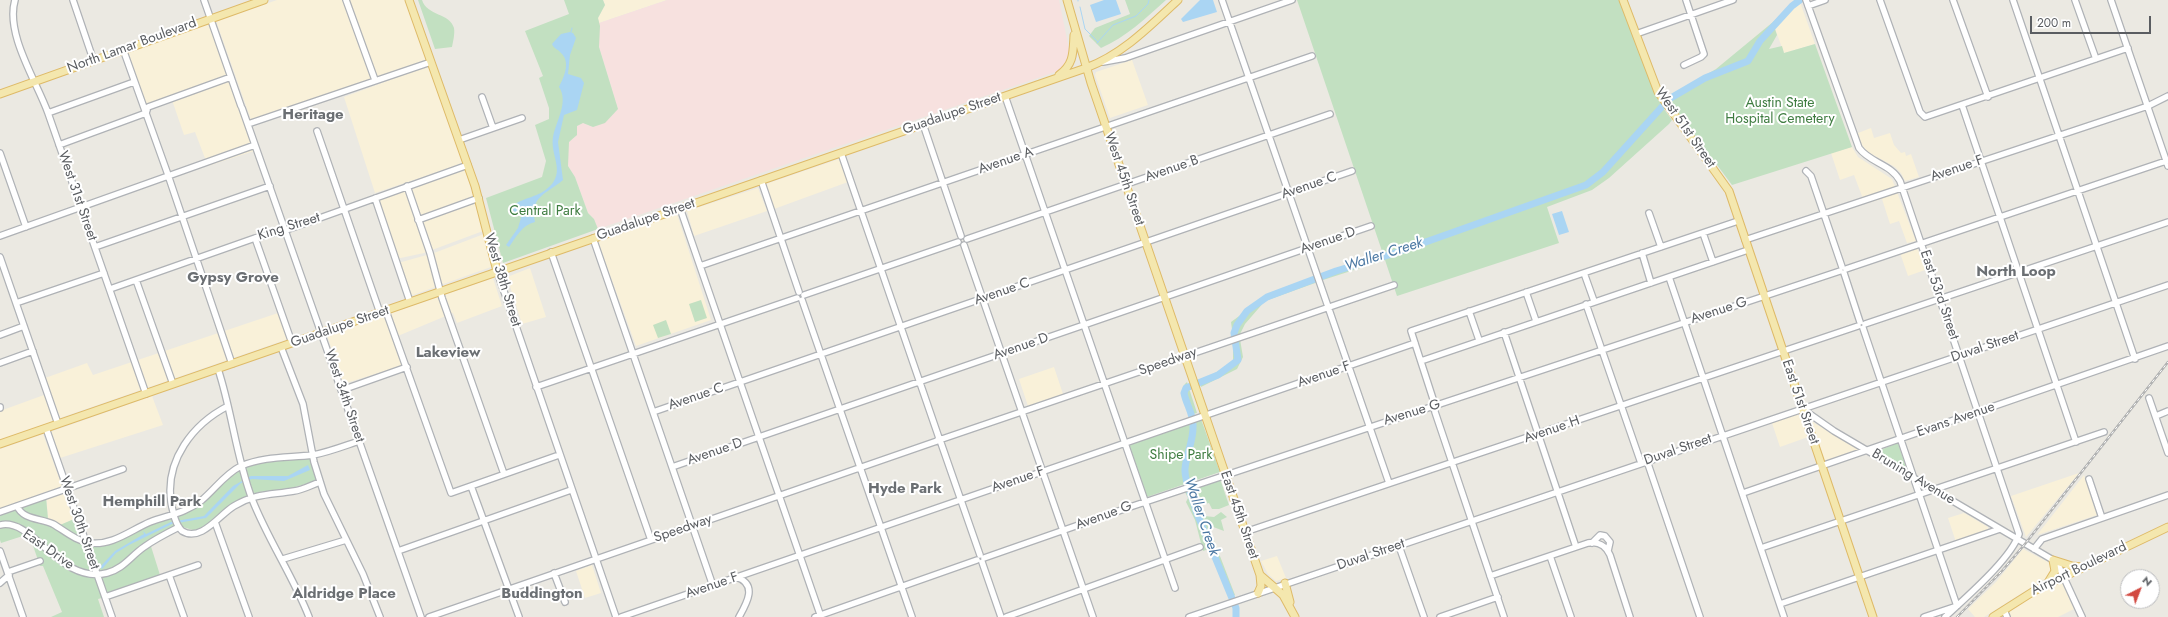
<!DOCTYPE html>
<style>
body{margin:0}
#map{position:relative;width:2168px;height:617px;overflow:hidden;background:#ebe9e2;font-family:Jost,sans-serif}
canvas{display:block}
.north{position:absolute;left:2120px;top:569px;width:40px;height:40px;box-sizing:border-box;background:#fff;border:1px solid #bdbec0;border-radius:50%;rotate:42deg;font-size:11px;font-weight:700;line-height:16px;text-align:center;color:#5a5d61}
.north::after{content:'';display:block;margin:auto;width:14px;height:18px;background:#d24941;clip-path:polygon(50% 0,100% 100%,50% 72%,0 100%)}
.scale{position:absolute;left:2030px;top:16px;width:121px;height:18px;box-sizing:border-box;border:2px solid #5a5d61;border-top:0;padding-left:5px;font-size:12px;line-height:14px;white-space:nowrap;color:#5a5d61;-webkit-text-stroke:3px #fff;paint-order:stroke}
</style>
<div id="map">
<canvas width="2168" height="617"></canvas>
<div class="north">N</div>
<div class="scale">200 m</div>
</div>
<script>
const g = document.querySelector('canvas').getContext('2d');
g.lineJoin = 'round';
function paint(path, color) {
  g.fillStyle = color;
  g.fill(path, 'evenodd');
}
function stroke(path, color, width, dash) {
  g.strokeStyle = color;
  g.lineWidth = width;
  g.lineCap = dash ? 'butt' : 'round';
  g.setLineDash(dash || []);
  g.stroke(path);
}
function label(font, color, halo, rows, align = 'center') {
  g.font = font + ' Jost,sans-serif';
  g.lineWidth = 4;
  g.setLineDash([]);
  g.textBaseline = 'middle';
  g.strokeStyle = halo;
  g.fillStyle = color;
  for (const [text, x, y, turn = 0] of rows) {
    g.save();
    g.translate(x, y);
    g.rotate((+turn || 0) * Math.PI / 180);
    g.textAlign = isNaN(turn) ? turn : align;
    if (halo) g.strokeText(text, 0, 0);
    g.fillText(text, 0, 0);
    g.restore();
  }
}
paint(new Path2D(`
 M277,0H405L427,60L251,120L216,21Z
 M603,0H667L599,23L598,18L605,5Z
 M1800,2L1815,44L1784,53L1774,26L1791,7Z
 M210,23L254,151L208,166L195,132L184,135L172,100L147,108L128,52Z
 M1132,60L1148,105L1110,118L1095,75L1096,72Z
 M428,66L464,163L375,193L344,97Z
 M1871,128L1874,138L1890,133L1894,145L1901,153L1905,152L1906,156L1911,154L1919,177L1905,181L1901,173L1895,167L1868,152L1861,144L1858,135V133Z
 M1852,147L1858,157L1892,179L1916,241L1907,243L1899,221L1890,224L1882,199L1865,204L1854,175L1840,180L1831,153Z
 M839,159L848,182L774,209L766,184Z
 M465,169L483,231L424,253L396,259L378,199Z
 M758,188L767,211L694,236L687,211Z
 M677,214L711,320L636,346L598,242Z
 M484,234L491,267L410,296L398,263L434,253Z
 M1917,247L1925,270L1908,276L1900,253Z
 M530,268L546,317L522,324L507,277Z
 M493,278L502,306L457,323L453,313L393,338L404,365L343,384L327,335Z
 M278,313L288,339L60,418L45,378L87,363L93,375Z
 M1054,367L1063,394L1028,406L1019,379Z
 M44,395L54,421L0,440V411Z
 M152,396L163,425L60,458L50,432Z
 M1797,414L1803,417L1808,437L1780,447L1772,423Z
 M1810,421H1811L1859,450L1824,461Z
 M43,434L74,519L60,525L48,519L46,492L0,509V449Z
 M2079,473L2026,537L2011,496Z
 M2084,475L2097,515L2037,535Z
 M1964,513L1988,527V530L1956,542L1948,518Z
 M2023,549L2048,562L2053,568L2049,576L1984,617H1975L1968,609L1996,582Z
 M1277,556L1286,578L1276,581L1268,574L1261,561Z
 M592,565L601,593L585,598L576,571Z
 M2062,582L2074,609L2058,617H2009V612L2030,597Z`), '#f9f1d9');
paint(new Path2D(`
 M667,0H1059L1070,54L1069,59L1064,67L1058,71L598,229L594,219L588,213L575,177L568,166L567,159L569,142L577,135V126L583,123L593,127L605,122L618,109L599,47V23Z`), '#f7e1df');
paint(new Path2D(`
 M418,0H422C427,16 450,13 454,28C455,34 453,42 452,47L435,49Z
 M564,0H603L605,5L598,18L600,26L599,47L618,109L605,123L593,127L583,123L577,126V135L569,142L568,166L575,177L588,213L594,219L598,229L503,263L486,198L542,177L546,161L535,125L549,119V108L539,78L543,76L525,31L569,14Z
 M1125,0H1166C1146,18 1126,37 1101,48L1089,36L1095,28L1130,14Z
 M1297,0H1623L1656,87L1669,107L1664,109L1672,120L1669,124L1609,178L1592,190L1547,207L1559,243L1397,296L1385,260L1323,280L1321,274L1383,254Z
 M1799,0L1800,2L1791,7L1774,26L1777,35L1769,49L1782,46L1784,53L1815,44L1852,147L1732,185L1667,98L1716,69L1773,22L1789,6Z
 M1316,276L1318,282L1265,301L1245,324L1240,334L1233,337L1231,322L1272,292Z
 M701,300L707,318L695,322L689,304Z
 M666,320L671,334L658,338L653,325Z
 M1240,339L1243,357L1237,369L1201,387L1198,380L1214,374L1233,361V342Z
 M1187,382L1197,413L1189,415C1186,405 1176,391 1187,382Z
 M1201,419L1220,472L1147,497L1129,444Z
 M1898,443L1906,467L1904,468L1875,452Z
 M311,458L317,480L316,481L288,489L259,492L239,500L210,523L199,529L193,530L179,526L172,527L149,540L160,575L101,595L102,598L98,599L104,617H51L62,612L43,566H40L29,534L1,543L0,540V513L46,497L48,519L60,525L74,519L80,542L93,545L173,517L216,489L233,474L254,464L266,461Z
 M1220,479L1229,505L1219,509H1212L1209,503L1200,505L1204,516L1214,517L1221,512L1227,517L1221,520L1224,531L1208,525L1235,595L1229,597L1209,549L1203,551L1195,520L1186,502L1188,498L1185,492Z`), '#c2e0c1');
paint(new Path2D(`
 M1104,0H1116L1121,14L1096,22L1090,5Z
 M1200,0H1213L1217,12L1183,22L1181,19Z
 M570,32L573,33L576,38L570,55L568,74L581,78L584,83L577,110L564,115L558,142L563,180C545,195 530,196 535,222C522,225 516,237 509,247L506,245L518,228L523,211L516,213L510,208C523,196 539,199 552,184C564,169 550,154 553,137C556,121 569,102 559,87C564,77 571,62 561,53C558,49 554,49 552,44L561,34Z
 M1562,211L1569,232L1559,235L1552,214Z
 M308,465L310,470L284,481L252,479L241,483L206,518L172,524L129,545L116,553L102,569L100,567L115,551L144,534L143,531L146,534L171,522L204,516L233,486L251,476H288Z`), '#aad5f3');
stroke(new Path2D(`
 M1078,0V1
 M1080,7L1085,29L1098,42
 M571,32L572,28
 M1097,43L1113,25L1136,16L1148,4L1149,0`), '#aad5f3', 1);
stroke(new Path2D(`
 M1236,617V608L1196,511C1193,498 1184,481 1185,469C1186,454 1194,440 1193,425C1193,413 1186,404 1184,393L1186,388L1218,375L1238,360L1234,333L1237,325L1247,311L1267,297L1336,271L1392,254L1586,185L1603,172L1669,99L1705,78L1748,61L1760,41L1792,6L1800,0`), '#aad5f3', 7);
const minor = new Path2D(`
 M15,0C5,34 37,82 48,113L146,394
 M73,0L93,59
 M204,0L241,106
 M346,0L375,80
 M1222,0L1389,483
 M1806,0L1859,148C1870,163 1891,164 1900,181L2019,534C2011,559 1965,598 1945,617
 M1880,0L1920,112L1925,117L2128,48
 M1953,0L1988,97
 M2013,0L2135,359
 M2075,0L2096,59
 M2111,0L2168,166
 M1808,6L1825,0
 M1636,34L1733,0
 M123,49L167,172L232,364
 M1103,62L1125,58L1292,0
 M1684,65L1701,57L1704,54L1686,0
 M1005,96L1175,588
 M482,97L493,128
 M1962,105L2076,442
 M242,108L421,617
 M48,113L134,82
 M248,124L431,62
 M923,124L961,236
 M317,131L380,313
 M459,140L522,118
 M59,145L146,113L148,107L231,77
 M0,153L26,227
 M841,153L939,438
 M1806,171L1811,176L1842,267
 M761,180L799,292
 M407,186L430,253L442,298L504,474
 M375,198L410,302
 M680,208L821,617
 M1649,213L1661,247
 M418,220L479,198
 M1703,233L1713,262
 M0,236L255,145
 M255,238L292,343
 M593,238L713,586
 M967,239L1330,114
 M1745,240L2148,106L2168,96
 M964,245L1093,617
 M95,247L270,186
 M551,252L651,540
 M1642,253L1651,283
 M0,257L58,424
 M700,266L1312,56
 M1846,269L2166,161
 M497,271L616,617
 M1584,273L1594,301
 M1844,273L1860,322
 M1669,277L1784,617
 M136,280L173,384
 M110,289L255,238L289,229L468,165
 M1526,292L1536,321
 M804,295L958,242
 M802,300L912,617
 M16,303L104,273
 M1586,304L1641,463
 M386,311L451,493L559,455
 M1469,311L1479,340
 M1865,324L2168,222
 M1863,328L1957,606L1924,617
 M1504,332L1576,547
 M0,335L24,326
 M281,347L303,404L314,462L324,494L363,574L380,617
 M1421,361L1748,250
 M0,363L33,351
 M218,369C232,411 236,457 252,499C268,540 293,576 309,617
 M536,387L797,298
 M342,390L407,367
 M2149,398L2168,453
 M228,406C193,424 165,460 171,502C173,512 175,524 182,531C201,543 220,514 234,506C256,493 271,495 294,491C303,490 311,485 320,482
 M0,407V408
 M1804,410L1834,431L2053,560L2059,567L2082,617
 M653,412L1352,171
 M2156,416L2168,411
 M46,428L112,617
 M941,443L980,555
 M1647,461L1700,617
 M672,467L1371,226
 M2089,479L2102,518
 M471,486L519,617
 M1743,493L2168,346
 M17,506C23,520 40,518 53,524C65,531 76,541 90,543C112,546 131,530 150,522C169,515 186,513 202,500C216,488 225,474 241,466C265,456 288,458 313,455C329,452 344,446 359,441
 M0,512L123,469
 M215,522L249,617
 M0,525C34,517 59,585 107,573C123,569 131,556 144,547C155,539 167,533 179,527
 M1245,532L1858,326
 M1592,543L1600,535L1605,536L1610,542L1608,551
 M1399,546L1424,617
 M1761,548L2104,432
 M2034,549L2042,539L2168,495
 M0,551L23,617
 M398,551L571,490
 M1550,556L1571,617
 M984,558L1130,507L1840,271
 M283,559L346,540
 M982,562L1001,617
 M8,572L40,561
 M554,573L565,602
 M169,575L184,617
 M1490,576L1588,543C1598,541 1606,546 1610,555L1630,617
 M736,577C758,584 747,603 739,617
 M0,583L9,575
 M105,597L198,565
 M1780,604L2000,529
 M2004,610L2007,617
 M429,617L937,441L939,438L942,439L1394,285
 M621,617L1415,343
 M815,617L977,560
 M1006,617L1200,547
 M1189,617L2168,285
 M1440,617L1498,597
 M1504,617L1435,412L1434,402L1411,331L1738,221`);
const major = new Path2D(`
 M409,0L475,186L497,271
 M1067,0L1091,83L1260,575L1283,595L1295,617
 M1623,0L1658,92L1729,191L1873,617
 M1059,75C1074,64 1073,53 1074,35
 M0,94L264,0
 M0,444L1086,68C1123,54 1150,26 1178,0
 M1285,583L1290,602
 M2047,584L2055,571L2053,560L2072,566L2083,567
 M1258,593L1261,586L1260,575
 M1993,617L2034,591L2168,527`);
stroke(minor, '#afb2b6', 8);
stroke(major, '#deba68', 9);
stroke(minor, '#fff', 5.5);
stroke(major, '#f4e7ae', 7);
const rail = new Path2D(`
 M1957,617L2002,571L2025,544L2168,362`);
stroke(rail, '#b0b1b1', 2.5);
stroke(rail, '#fff', 1, [3]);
label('14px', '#5a5d61', '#fff', [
 ["North Lamar Boulevard",132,46,-20],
 ["Guadalupe Street",952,114,-19],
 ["West 51st Street",1685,128,55],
 ["Avenue A",1006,161,-19],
 ["Avenue B",1172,169,-19],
 ["Avenue F",1957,169,-19],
 ["West 45th Street",1124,179,71],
 ["Avenue C",1309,186,-19],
 ["West 31st Street",77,196,71],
 ["Guadalupe Street",646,220,-19],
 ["King Street",289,227,-17],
 ["Avenue D",1328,241,-19],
 ["West 38th Street",502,280,73],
 ["Avenue C",1002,292,-19],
 ["East 53rd Street",1939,295,71],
 ["Avenue G",1719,311,-18],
 ["Guadalupe Street",340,327,-19],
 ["Avenue D",1021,347,-19],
 ["Duval Street",1985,347,-19],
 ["Speedway",1168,362,-19],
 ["Avenue F",1324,375,-19],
 ["West 34th Street",344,396,71],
 ["Avenue C",696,397,-19],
 ["East 51st Street",1800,402,71],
 ["Avenue G",1412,413,-17],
 ["Evans Avenue",1956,420,-19],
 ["Avenue H",1552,430,-19],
 ["Duval Street",1678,450,-19],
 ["Avenue D",715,452,-19],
 ["Bruning Avenue",1913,477,31],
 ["Avenue F",1018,480,-19],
 ["East 45th Street",1239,515,71],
 ["Avenue G",1104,516,-20],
 ["West 30th Street",79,523,71],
 ["Speedway",683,529,-19],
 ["East Drive",48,550,35],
 ["Duval Street",1371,555,-19],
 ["Airport Boulevard",2079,569,-26],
 ["Avenue F",712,586,-19]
]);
label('14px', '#3e7c40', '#fff', [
 ["Austin State",1780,104],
 ["Hospital Cemetery",1780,120],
 ["Central Park",545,212],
 ["Shipe Park",1181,456]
]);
label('bold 15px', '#6b6f73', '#fff', [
 ["Heritage",313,115],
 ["North Loop",2016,272],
 ["Gypsy Grove",233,278],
 ["Lakeview",448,353],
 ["Hyde Park",905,489],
 ["Hemphill Park",152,502],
 ["Aldridge Place",344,594],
 ["Buddington",542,594]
]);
label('italic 15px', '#4b78a3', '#fff', [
 ["Waller Creek",1384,255,-18],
 ["Waller Creek",1201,517,71]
]);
</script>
